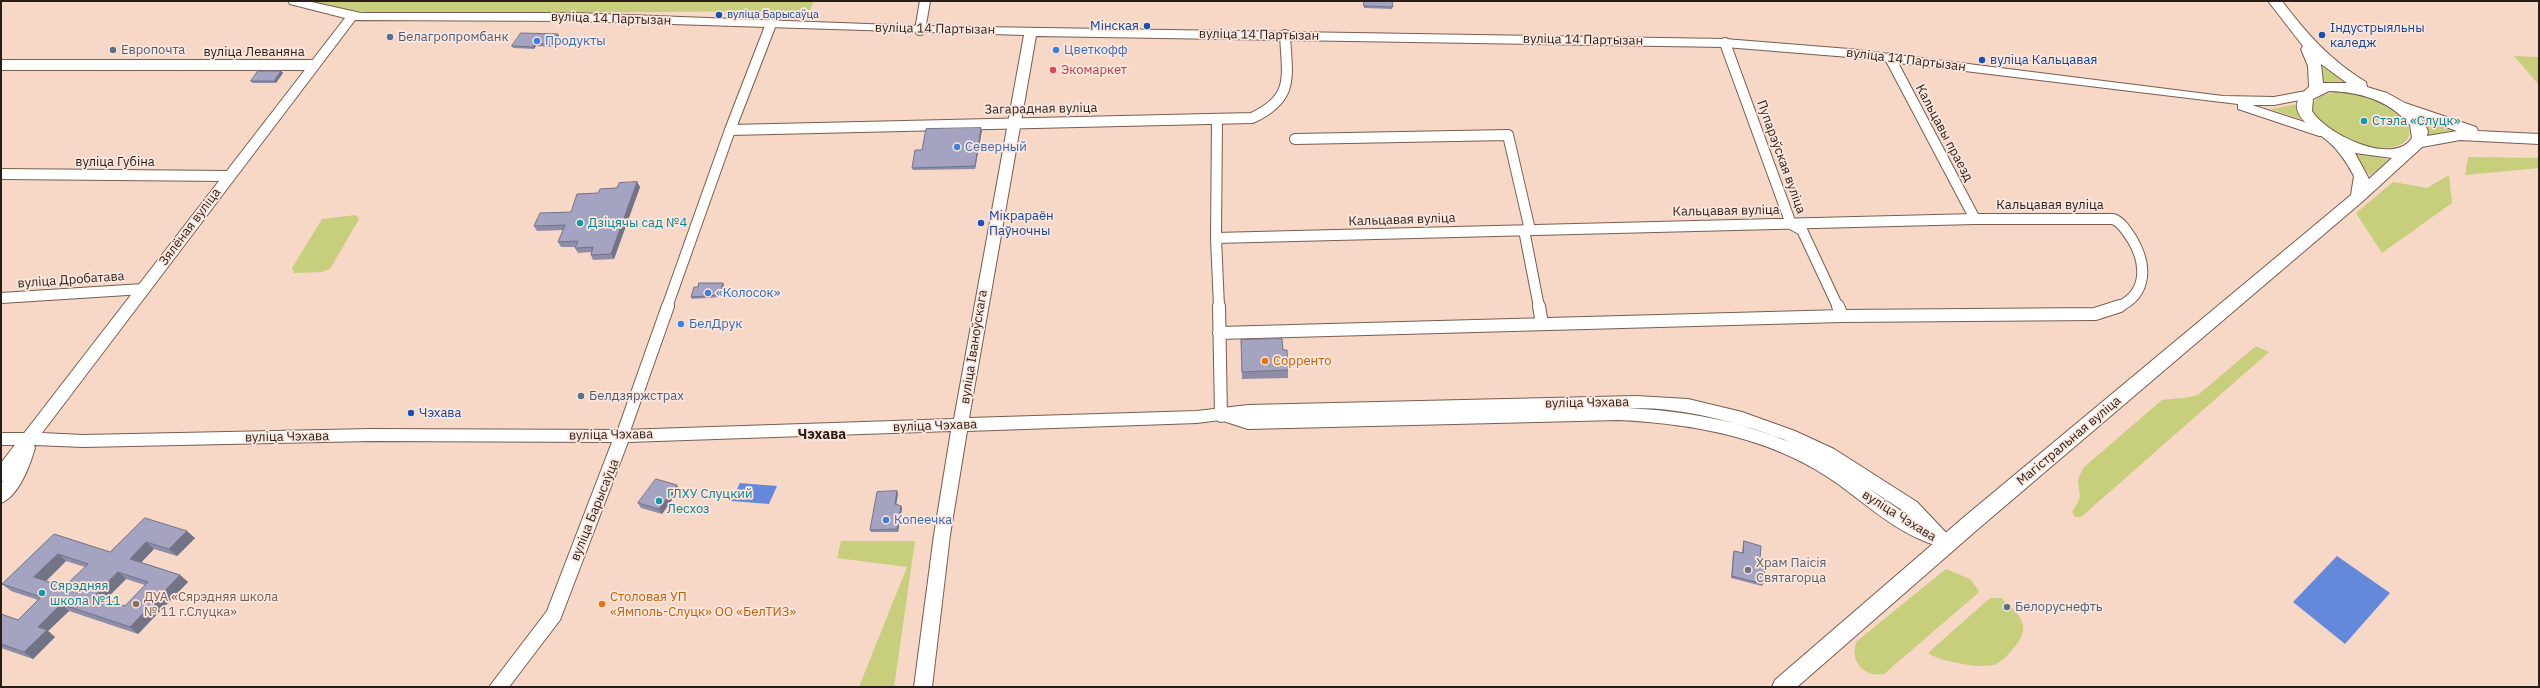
<!DOCTYPE html>
<meta charset="utf-8">
<style>
body{margin:0}
#map{position:relative;width:2540px;height:688px;overflow:hidden;background:#f7d7c6;font-family:"IBM Plex Sans",sans-serif}
canvas{display:block}
.frame{position:absolute;inset:0;border:2px solid #291e17;pointer-events:none}
</style>
<div id="map">
<canvas width="2540" height="688"></canvas>
<div class="frame"></div>
</div>
<script>
const g = document.querySelector('canvas').getContext('2d');
g.lineJoin = 'round';
function paint(path, color) {
  g.fillStyle = color;
  g.fill(path, 'evenodd');
}
function stroke(path, color, width, dash) {
  g.strokeStyle = color;
  g.lineWidth = width;
  g.lineCap = dash ? 'butt' : 'round';
  g.setLineDash(dash || []);
  g.stroke(path);
}
function label(font, color, halo, rows, align = 'center') {
  g.font = font + ' "IBM Plex Sans",sans-serif';
  g.lineWidth = 3.5;
  g.setLineDash([]);
  g.textBaseline = 'middle';
  g.strokeStyle = halo;
  g.fillStyle = color;
  for (const [text, x, y, turn = 0] of rows) {
    g.save();
    g.translate(x, y);
    g.rotate((+turn || 0) * Math.PI / 180);
    g.textAlign = isNaN(turn) ? turn : align;
    if (halo) g.strokeText(text, 0, 0);
    g.fillText(text, 0, 0);
    g.restore();
  }
}
paint(new Path2D(`
 M315,1H814L810,10L794,11L379,14L319,5Z
 M2514,56L2539,57V85Z
 M2322,66L2327,69L2355,85L2320,82V67Z
 M2335,92C2353,92 2372,96 2388,105C2417,123 2419,149 2379,148C2351,146 2275,104 2335,92Z
 M2298,104L2304,120L2270,109Z
 M2415,115L2457,129L2427,136Z
 M2349,150L2390,160L2370,176Z
 M2468,157L2539,158V168L2465,175Z
 M2449,175L2452,203L2382,253L2356,213L2393,182L2427,188Z
 M356,215L359,219L330,269L322,272L294,273L292,268L322,219Z
 M2256,346L2269,352L2081,517H2075L2072,512L2080,498L2078,480L2083,468L2162,400C2174,398 2186,399 2198,395Z
 M841,541H915L894,687H859L907,567L837,558Z
 M1946,569L1970,579L1979,591L1977,594L1884,674C1865,678 1848,661 1857,641Z
 M1990,598H2001C2022,616 2033,627 2012,650C2008,655 2001,662 1996,664C1983,670 1941,661 1929,654V652Z`), '#c7cf7d');
paint(new Path2D(`
 M740,483L777,486L769,504L731,501Z
 M2337,556L2390,593L2345,644L2293,602Z`), '#6488da');
const streetFar1 = new Path2D(`
 M920,30L925,1
 M1725,43L1791,224L1802,230L1838,307
 M1890,58L1975,219
 M1,65H314
 M1217,119L1216,238L1975,219H2113C2122,222 2127,232 2132,239C2147,264 2148,294 2118,307
 M730,130L1252,118C1295,98 1287,77 1285,35
 M1295,139L1508,135L1530,230
 M1,174L228,176
 M1524,230L1539,307
 M1216,238L1219,307
 M1,298L143,289
 M667,307L730,130L771,24`);
const street = new Path2D(`
 M1219,306L1221,416
 M1539,306L1542,324
 M1838,306L1842,316
 M1219,333L1842,316L2095,314L2120,306
 M622,436L668,306
 M1,439H30`);
const secondary = new Path2D(`
 M288,1H307L361,13H575L920,26L1725,39L1849,49L2223,96L2274,97L2306,91L2312,95L2310,98L2274,105H2252L2329,130L2331,133L2329,136H2319L2238,109V104L1849,57L1725,47L1036,36L969,418L1197,411L1248,405L1636,396L1688,399L1742,412L1795,431L1834,449L1917,502L1953,540L1955,545L1953,550C1943,554 1943,547 1935,545C1899,534 1868,506 1838,484C1774,438 1696,424 1619,420L1248,429L1220,420L1197,423L967,431L950,535L932,687H914L934,535L951,431L628,442L560,620L509,687H489L547,611L612,442L371,441L83,447L34,445L35,448C30,465 19,496 1,503V484L3,481L1,482V463L345,18L290,4ZM355,20L575,21L1024,35L954,419L622,430L371,429L83,435L42,433ZM1628,408C1683,407 1732,421 1783,439L1789,442C1738,420 1683,411 1628,408ZM1865,486L1905,512L1910,517Z`);
const primary = new Path2D(`
 M2268,1H2282C2306,33 2331,61 2366,82L2367,87L2387,93L2405,103L2476,127L2478,131L2539,134V144L2460,140L2422,147L2363,201L1978,529L1797,687H1772L1775,680L1964,517L2351,195L2354,176C2348,165 2340,152 2330,143C2314,128 2278,111 2309,87L2308,66L2301,49L2303,46ZM2321,64L2347,83H2323ZM2329,91C2360,92 2389,100 2410,125L2412,138C2393,167 2326,134 2312,111L2313,99ZM2421,118L2457,131L2427,136L2428,131ZM2355,153L2392,158L2369,179Z`);
stroke(streetFar1, '#795d4f', 12);
stroke(street, '#795d4f', 14);
stroke(secondary, '#795d4f', 2);
stroke(primary, '#795d4f', 2);
stroke(streetFar1, '#fff', 10);
stroke(street, '#fff', 12);
paint(secondary, '#fff');
paint(primary, '#fff');
paint(new Path2D(`
 M1364,1H1392V9L1364,8Z
 M558,34L559,36L552,47L536,46L534,49L513,48L512,46Z
 M281,71L283,73L276,83H252L251,81Z
 M982,130L975,169L913,170L912,168L922,150Z
 M637,182L640,187L614,259L593,260L591,255V252L578,253L575,248L576,247H561L558,242L563,230L537,231L534,226L571,212L598,193Z
 M724,285L721,297L692,299L691,297Z
 M1241,340L1283,350L1288,370V378L1242,379Z
 M677,485L679,490L662,514L641,508L638,503Z
 M898,494L896,504L901,506L902,508L898,532H871L870,530Z
 M145,518L195,538L177,556L154,549L141,562L180,575L188,582L138,634L69,611L48,631L55,637L33,659L1,648V614L18,620L38,600L11,591L2,584L54,534L110,552ZM66,561L85,567L64,587L46,581ZM126,579L145,585L125,606L106,599Z
 M1744,541L1760,558L1763,584L1762,586L1731,578L1733,553L1734,551L1742,553L1743,544Z`), '#8d8da7');
paint(new Path2D(`
 M558,34L559,36L552,47L550,44Z
 M535,44L536,46L534,49L533,47Z
 M281,71L283,73L276,83L274,81Z
 M981,128L982,130L975,169V166Z
 M637,182L640,187L614,259L611,254Z
 M723,283L724,285L721,297L720,295Z
 M677,485L679,490L662,514L659,509Z
 M897,491L898,494L896,506L895,504Z
 M901,506L902,508L898,532L897,529Z
 M187,531L195,538L177,556L169,549Z
 M146,542L154,549L138,566L130,559Z
 M58,554L66,561L43,584L34,577Z
 M118,572L126,579L103,602L95,596Z
 M180,575L188,582L138,634L130,627Z
 M61,604L69,611L48,631L55,637L33,659L24,652L38,627Z`), '#737388');
const building = new Path2D(`
 M1364,1H1392L1393,7L1364,6Z
 M521,33L558,34L550,44H535L533,47L512,46Z
 M258,71H281L274,81H251Z
 M981,128L975,166L912,168L915,150H922L926,129Z
 M637,182L611,254L591,255L593,247L575,248L578,241L558,242L565,225L534,226L540,213L571,212L577,194L598,193L600,189L617,188L619,183Z
 M699,283H723L720,295L691,297L694,287H698Z
 M1282,339L1283,350H1287L1288,370L1242,372L1241,340Z
 M656,479L677,485L659,509L638,503Z
 M897,491L895,504L901,506L897,529L870,530L877,492Z
 M145,518L187,531L169,549L146,542L130,559L180,575L130,627L61,604L38,627L47,630L24,652L1,644V614L18,620L41,597L2,584L54,534L110,552ZM58,554L88,564L64,587L34,577ZM118,572L148,582L125,606L95,596Z
 M1744,541L1761,546L1760,558L1766,559L1763,584L1732,576L1734,551L1743,553Z`);
paint(building, '#a4a4c2');
stroke(building, '#737388', 1);
for (const [x, y, r, color] of [
 [719,15,4,"#1a4fb4"],
 [1147,26,4,"#1a4fb4"],
 [2322,35,4,"#1a4fb4"],
 [390,37,4,"#5c6f8a"],
 [537,41,4,"#3f7fe0"],
 [113,50,4,"#5c6f8a"],
 [1056,50,4,"#3f7fe0"],
 [1982,60,4,"#1a4fb4"],
 [1053,70,4,"#e0444e"],
 [2364,121,4,"#0f9aa8"],
 [957,147,4,"#3f7fe0"],
 [580,223,4,"#0f9aa8"],
 [981,223,4,"#1a4fb4"],
 [708,293,4,"#3f7fe0"],
 [681,324,4,"#3f7fe0"],
 [1265,361,4,"#e8710a"],
 [581,396,4,"#5c6f8a"],
 [411,413,4,"#1a4fb4"],
 [659,501,4,"#0f9aa8"],
 [886,520,4,"#3f7fe0"],
 [1748,570,4,"#6b7280"],
 [42,593,4,"#0f9aa8"],
 [136,604,4,"#8d6e63"],
 [602,604,4,"#e8710a"],
 [2007,607,4,"#5c6f8a"]
]) {
  const dot = new Path2D();
  dot.arc(x, y, r, 0, 2 * Math.PI);
  g.fillStyle = color;
  g.fill(dot);
  stroke(dot, '#fbe7dd', 1.5);
}
label('11px', '#164399', '#fbe7dd', [
 ["вуліца Барысаўца",727,15]
], 'left');
label('13px', '#291e17', '#fbe7dd', [
 ["вуліца 14 Партызан",611,19,2],
 ["вуліца 14 Партызан",935,29,1],
 ["вуліца 14 Партызан",1259,35,1],
 ["вуліца 14 Партызан",1583,40,1],
 ["вуліца Леваняна",254,52],
 ["вуліца 14 Партызан",1906,60,7],
 ["Загарадная вуліца",1041,109,-1],
 ["Кальцавы праезд",1944,133,62],
 ["Пупарэўская вуліца",1781,157,70],
 ["вуліца Губіна",115,162],
 ["Кальцавая вуліца",2050,205],
 ["Кальцавая вуліца",1726,211,-1],
 ["Кальцавая вуліца",1402,220,-2],
 ["Зялёная вуліца",190,227,-53],
 ["вуліца Дробатава",71,280,-4],
 ["вуліца Іваноўскага",974,347,-81],
 ["вуліца Чэхава",1587,403,-1],
 ["вуліца Чэхава",935,426,-2],
 ["вуліца Чэхава",611,435,-1],
 ["вуліца Чэхава",287,437,-1],
 ["Магістральная вуліца",2069,441,-40],
 ["вуліца Барысаўца",595,510,-68],
 ["вуліца Чэхава",1899,516,32]
]);
label('13px', '#164399', '#fbe7dd', [
 ["Мінская",1139,26,"right"],
 ["Індустрыяльны",2330,28],
 ["каледж",2330,43],
 ["вуліца Кальцавая",1990,60],
 ["Мікрараён",989,216],
 ["Паўночны",989,231],
 ["Чэхава",419,413]
], 'left');
label('13px', '#4e5e75', '#fbe7dd', [
 ["Белагропромбанк",398,37],
 ["Европочта",121,50],
 ["Белдзяржстрах",589,396],
 ["Белоруснефть",2015,607]
], 'left');
label('13px', '#366cbe', '#fbe7dd', [
 ["Продукты",545,41],
 ["Цветкофф",1064,50],
 ["Северный",965,147],
 ["«Колосок»",716,293],
 ["БелДрук",689,324],
 ["Копеечка",894,520]
], 'left');
label('13px', '#be3a42', '#fbe7dd', [
 ["Экомаркет",1061,70]
], 'left');
label('13px', '#0d838f', '#fbe7dd', [
 ["Стэла «Слуцк»",2372,121],
 ["Дзіцячы сад №4",588,223],
 ["ГЛХУ Слуцкий",667,494],
 ["Лесхоз",667,509],
 ["Сярэдняя",50,586],
 ["школа №11",50,601]
], 'left');
label('13px', '#c56008', '#fbe7dd', [
 ["Сорренто",1273,361],
 ["Столовая УП",610,597],
 ["«Ямполь-Слуцк» ОО «БелТИЗ»",610,612]
], 'left');
label('13px', '#5b616d', '#fbe7dd', [
 ["Храм Паісія",1756,563],
 ["Святагорца",1756,578]
], 'left');
label('13px', '#785e54', '#fbe7dd', [
 ["ДУА «Сярэдняя школа",144,597],
 ["№ 11 г.Слуцка»",144,612]
], 'left');
label('bold 14px', '#291e17', '#fbe7dd', [
 ["Чэхава",822,435]
]);
</script>
